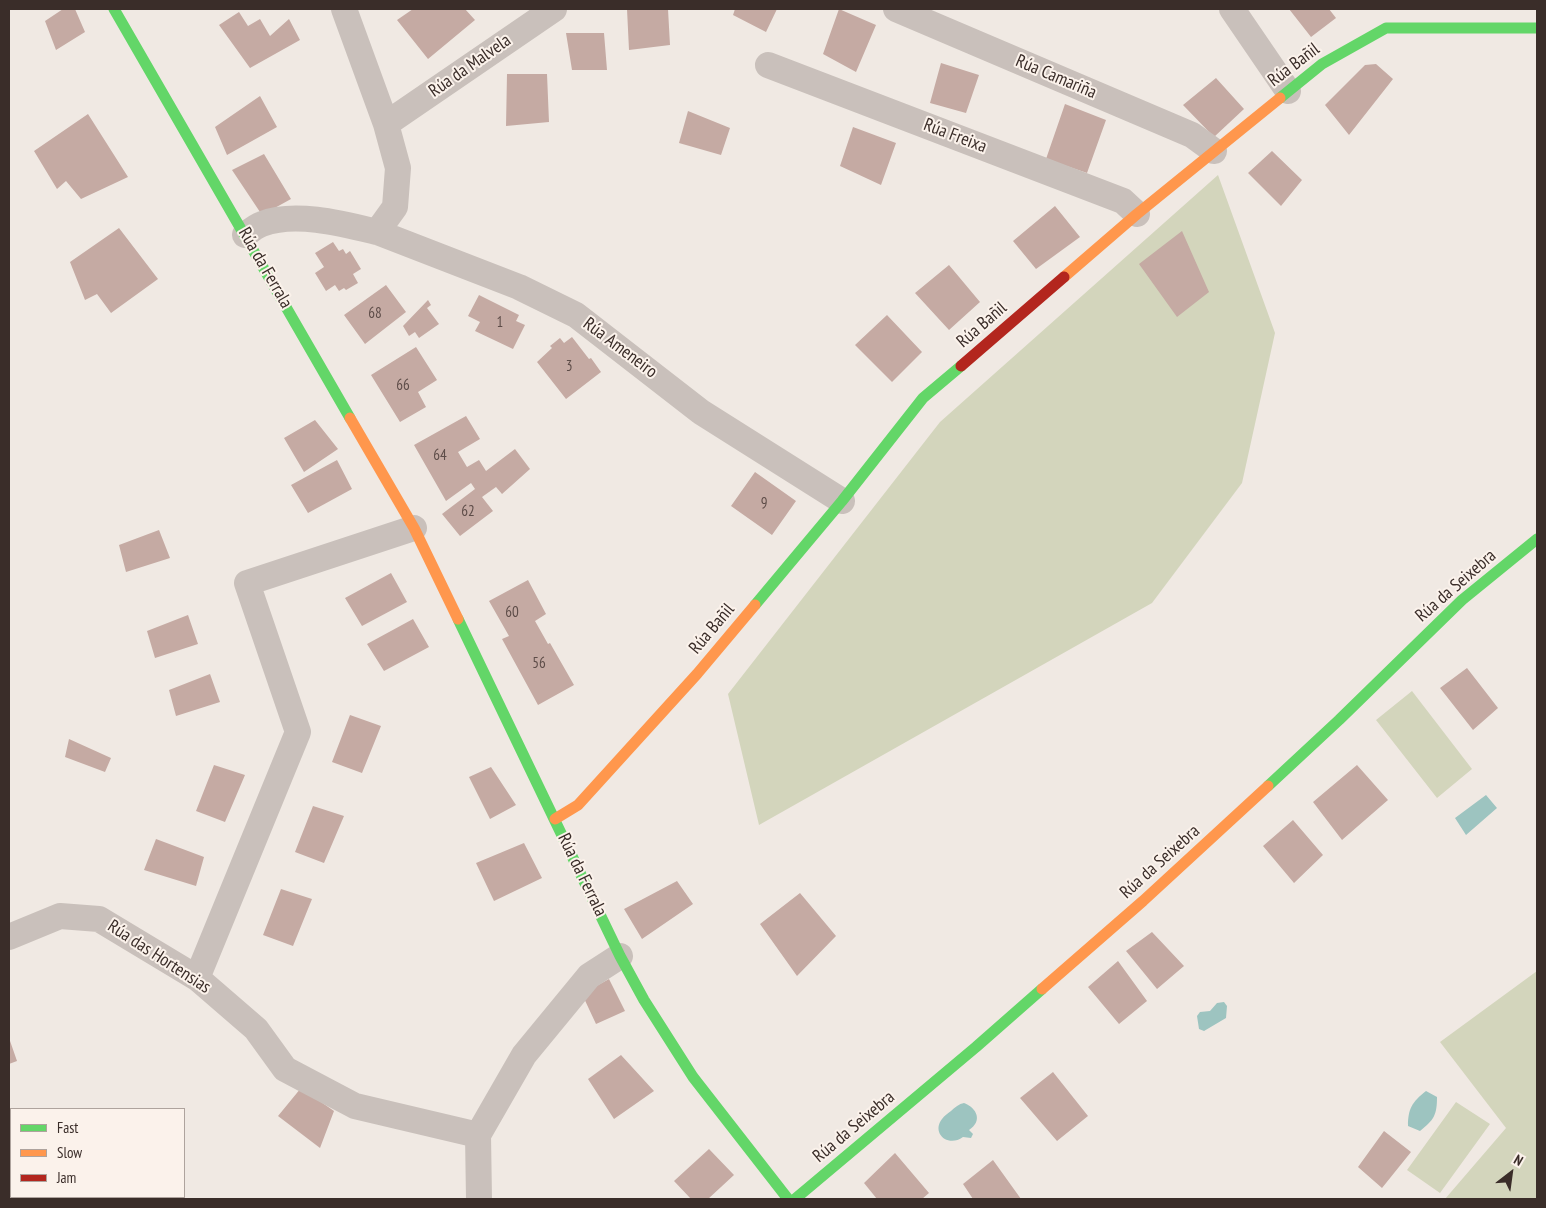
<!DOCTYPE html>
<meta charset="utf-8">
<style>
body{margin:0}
#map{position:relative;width:1546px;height:1208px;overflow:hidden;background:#f0e9e3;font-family:"PT Sans Narrow",sans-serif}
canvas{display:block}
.frame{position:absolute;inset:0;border:10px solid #3a2d29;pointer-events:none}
.legend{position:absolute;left:10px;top:1108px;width:175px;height:90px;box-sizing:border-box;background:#fbf2eb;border:1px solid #aea39d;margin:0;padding:6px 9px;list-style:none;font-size:15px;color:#3a2d29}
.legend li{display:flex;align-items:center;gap:10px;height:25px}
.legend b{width:25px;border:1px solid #aea39d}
.north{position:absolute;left:1486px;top:1148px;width:50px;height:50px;-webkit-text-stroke:4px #fbf2eb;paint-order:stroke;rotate:30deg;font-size:14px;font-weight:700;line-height:20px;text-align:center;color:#3a2d29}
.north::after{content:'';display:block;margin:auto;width:18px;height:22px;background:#3a2d29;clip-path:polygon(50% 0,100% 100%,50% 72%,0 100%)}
</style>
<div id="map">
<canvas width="1546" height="1208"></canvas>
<div class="frame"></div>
<ul class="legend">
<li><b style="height:6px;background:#63d668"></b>Fast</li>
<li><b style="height:6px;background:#ff974d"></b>Slow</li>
<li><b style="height:6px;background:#b3261e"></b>Jam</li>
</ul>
<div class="north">N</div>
</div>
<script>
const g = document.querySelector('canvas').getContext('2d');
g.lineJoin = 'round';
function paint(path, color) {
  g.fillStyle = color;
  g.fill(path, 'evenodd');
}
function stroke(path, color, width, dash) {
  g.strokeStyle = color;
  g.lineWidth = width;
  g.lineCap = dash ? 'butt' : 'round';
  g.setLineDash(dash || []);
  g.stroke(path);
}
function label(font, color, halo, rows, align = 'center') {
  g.font = font + ' "PT Sans Narrow",sans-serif';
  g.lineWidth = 4;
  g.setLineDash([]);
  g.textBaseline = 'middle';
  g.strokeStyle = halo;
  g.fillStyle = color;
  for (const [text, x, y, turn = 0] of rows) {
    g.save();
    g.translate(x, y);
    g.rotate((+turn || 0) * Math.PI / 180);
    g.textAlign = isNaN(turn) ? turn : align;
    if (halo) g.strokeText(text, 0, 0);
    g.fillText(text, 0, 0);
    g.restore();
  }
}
paint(new Path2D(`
 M1218,175L1275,333L1242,483L1152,603L759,825L728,694L940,422Z
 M1412,691L1472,769L1437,798L1376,720Z
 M1537,971V1199H1445L1506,1128L1440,1042Z
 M1456,1102L1490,1124L1440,1193L1407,1170Z`), '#d3d5bc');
paint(new Path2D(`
 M1486,795L1497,808L1466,835L1455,818Z
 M1224,1002L1227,1006L1226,1018L1204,1031L1199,1029L1197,1016L1200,1012L1210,1011L1217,1003Z
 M1426,1091L1437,1097C1437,1115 1434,1120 1420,1131L1408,1126C1408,1109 1412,1102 1426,1091Z
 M964,1103C977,1108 983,1121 969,1130L973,1134L971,1138L963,1137C948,1148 931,1133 942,1119C944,1116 948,1113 951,1111C955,1107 959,1104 964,1103Z`), '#9dc4c0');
paint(new Path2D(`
 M63,9H75L85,32L56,50L45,21Z
 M413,9H465L475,20L428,59L397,20Z
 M627,9H668L670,45L629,50Z
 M735,9H777L766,32L733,15Z
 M839,9L876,25L856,72L823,54Z
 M1289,9H1329L1336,18L1311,37Z
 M239,12L248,26L260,19L270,36L289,19L300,40L250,68L219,25Z
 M566,33H604L607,70H572Z
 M941,63L979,75L966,113L930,103Z
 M1376,64L1393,79L1349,135L1325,105L1365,65Z
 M507,74H547L549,122L506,126Z
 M1216,78L1244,109L1214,137L1183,105Z
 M260,96L277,127L227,155L215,127Z
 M1065,104L1106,120L1087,173L1046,159Z
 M688,111L730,128L721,155L679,143Z
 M88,114L128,177L81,199L66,181L57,189L34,151Z
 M853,127L896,143L881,185L840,166Z
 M1272,151L1302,180L1281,206L1248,173Z
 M264,154L291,199L262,215L232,170Z
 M1055,206L1080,237L1036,269L1013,241Z
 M119,228L158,279L111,313L97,294L85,300L70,262Z
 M1182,231L1209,292L1177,317L1139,264Z
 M333,242L339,251L343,249L346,254L350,251L361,269L353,274L358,283L346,290L344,288L339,291L335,285L326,291L315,273L324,267L315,253Z
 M949,265L980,302L949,330L915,293Z
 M386,285L406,312L365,344L344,315Z
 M479,295L519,315L516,321L525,325L513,349L475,331L480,322L468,316Z
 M428,300L431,305L427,308L439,324L419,338L415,332L409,336L403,326Z
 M887,315L922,352L892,382L855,345Z
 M572,337L589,359L591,358L601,372L566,399L537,362L552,348L550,346L560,338L564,343Z
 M416,347L437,380L418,392L426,407L400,422L371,375Z
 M466,416L480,439L458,452L467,467L479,460L486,471L515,449L530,469L502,494L496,487L482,497L493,511L460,536L442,514L475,489L471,483L446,501L414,445Z
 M315,420L338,449L304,472L284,438Z
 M337,460L352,489L308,513L291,485Z
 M755,472L796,501L772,535L731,506Z
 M159,530L170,558L126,572L119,545Z
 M391,573L407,602L362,626L345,598Z
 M528,580L546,614L535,621L548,644L550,643L574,685L538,705L502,639L509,636L489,601Z
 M188,615L198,644L155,658L147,631Z
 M413,619L429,647L384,671L367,644Z
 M1467,668L1498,708L1473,730L1440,688Z
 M210,674L220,702L176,716L169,690Z
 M350,715L381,726L362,773L332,762Z
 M69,739L111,758L105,772L65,757Z
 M214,765L245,775L225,822L196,811Z
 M1357,765L1388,800L1342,840L1313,802Z
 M491,767L516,805L490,819L469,777Z
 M313,806L344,816L324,863L295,852Z
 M1293,820L1323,855L1294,883L1263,846Z
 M156,839L204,857L196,886L144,870Z
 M524,843L542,878L494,901L476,863Z
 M677,881L693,904L642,939L624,909Z
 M281,889L312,899L293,946L263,935Z
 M800,893L836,936L797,976L760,924Z
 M1152,932L1184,966L1157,989L1126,951Z
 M1118,961L1147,1001L1119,1024L1088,987Z
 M609,979L625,1011L596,1024L582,994Z
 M9,1038L17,1061L9,1064Z
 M621,1055L654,1091L614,1119L588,1079Z
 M1053,1072L1088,1116L1057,1141L1020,1098Z
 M301,1088L334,1111L320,1148L278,1116Z
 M1384,1131L1411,1152L1382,1188L1358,1167Z
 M709,1149L734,1175L708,1199H691L674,1181Z
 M895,1153L929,1193L922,1199H877L864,1183Z
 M993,1160L1021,1199H973L963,1184Z`), '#c5aaa3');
stroke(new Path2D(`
 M896,9L1192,135L1214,151
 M1232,9L1288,91
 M768,65L1123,201L1137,214
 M386,124L554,9
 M377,232L519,287L576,315L701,412L842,501
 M245,235C250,231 256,226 262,224C295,211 344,224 377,232L395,207L398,168L386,124L344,9
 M9,937L60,916L99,919L197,978L256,1029L285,1069L355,1106L478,1135
 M197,978L298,732L247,583L414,528
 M479,1199L478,1135L524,1055L589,976L620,956`), '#c9c0bb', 26);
stroke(new Path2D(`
 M114,9L350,418
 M1280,98L1322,64L1386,28H1537
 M755,605L842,501L923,398L961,366
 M458,619L620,956L644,1000L693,1077L788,1199
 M1268,786L1339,720L1462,600L1537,539
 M795,1199L976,1047L1042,989`), '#63d668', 11);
stroke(new Path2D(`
 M1064,277L1137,214L1280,98
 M350,418L414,528L458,619
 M555,819L578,805L697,674L755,605
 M1042,989L1143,901L1268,786`), '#ff974d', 11);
stroke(new Path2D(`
 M961,366L1064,277`), '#b3261e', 11);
label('15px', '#5d4c48', null, [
 ["68",375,314],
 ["1",500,323],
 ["3",569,367],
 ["66",403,386],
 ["64",440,456],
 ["9",764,504],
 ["62",468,512],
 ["60",512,613],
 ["56",539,664]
]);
label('18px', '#3a2d29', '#fbf2eb', [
 ["Rúa Bañil",1294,65,-37],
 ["Rúa da Malvela",470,66,-35],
 ["Rúa Camariña",1056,77,23],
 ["Rúa Freixa",955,136,21],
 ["Rúa da Ferrala",265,268,60],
 ["Rúa Bañil",982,325,-41],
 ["Rúa Ameneiro",620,348,37],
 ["Rúa da Seixebra",1456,586,-41],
 ["Rúa Bañil",712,629,-50],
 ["Rúa da Seixebra",1160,862,-42],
 ["Rúa da Ferrala",582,875,64],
 ["Rúa das Hortensias",159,957,33],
 ["Rúa da Seixebra",854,1127,-40]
]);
</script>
